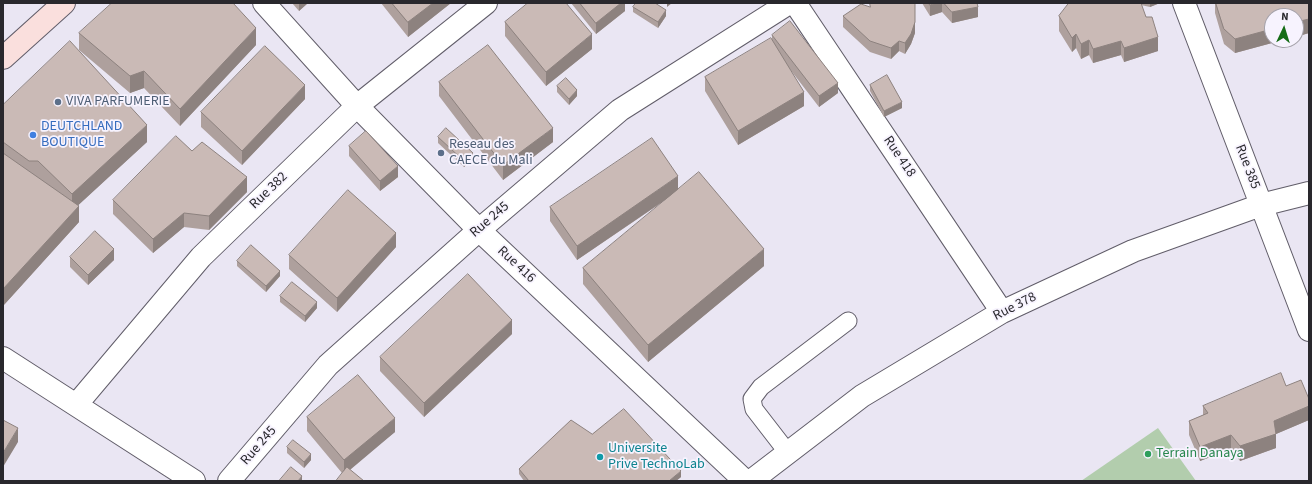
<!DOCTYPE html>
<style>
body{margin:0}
#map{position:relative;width:1312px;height:484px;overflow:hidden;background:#eae6f3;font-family:"Source Sans 3",sans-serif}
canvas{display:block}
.frame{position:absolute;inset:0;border:4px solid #29282d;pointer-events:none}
.north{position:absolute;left:1264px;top:8px;width:40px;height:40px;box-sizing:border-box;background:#f7f3fe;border:1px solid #a5a2aa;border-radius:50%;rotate:4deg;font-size:11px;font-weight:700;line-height:16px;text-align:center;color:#29282d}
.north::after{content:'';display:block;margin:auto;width:14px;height:18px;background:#156c16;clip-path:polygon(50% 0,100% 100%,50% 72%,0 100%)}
</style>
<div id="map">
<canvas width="1312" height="484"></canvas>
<div class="frame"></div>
<div class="north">N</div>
</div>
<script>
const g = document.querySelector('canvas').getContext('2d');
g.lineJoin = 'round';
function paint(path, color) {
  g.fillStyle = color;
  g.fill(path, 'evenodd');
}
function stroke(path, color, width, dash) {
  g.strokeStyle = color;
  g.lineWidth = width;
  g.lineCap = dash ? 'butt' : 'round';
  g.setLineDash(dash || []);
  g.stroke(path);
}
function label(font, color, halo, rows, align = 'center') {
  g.font = font + ' "Source Sans 3",sans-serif';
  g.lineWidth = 3.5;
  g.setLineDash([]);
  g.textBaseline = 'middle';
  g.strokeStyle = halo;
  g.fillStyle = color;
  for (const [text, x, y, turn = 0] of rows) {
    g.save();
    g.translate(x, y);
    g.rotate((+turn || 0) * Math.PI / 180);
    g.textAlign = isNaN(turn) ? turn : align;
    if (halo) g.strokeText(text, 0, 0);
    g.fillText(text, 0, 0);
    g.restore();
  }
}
paint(new Path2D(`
 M1158,428L1196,481H1081Z`), '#b2cdad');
const lane = new Path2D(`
 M788,453L754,409L752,399L761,387L848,321`);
const street = new Path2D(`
 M264,3L357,106L479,230L745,481
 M795,3L1002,312
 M1184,3L1309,330
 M3,358L194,481
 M76,405L201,257L357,106L486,3
 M229,481L328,365L479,230L620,110L789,3
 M751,481L862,396L1002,312L1133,251L1261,205L1309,193`);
const secondary = new Path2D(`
 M3,58L64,3`);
stroke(lane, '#615d69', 19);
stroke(street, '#615d69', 24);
stroke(secondary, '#615d69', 24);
stroke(lane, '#fff', 17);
stroke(street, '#fff', 22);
stroke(secondary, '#fadfdd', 22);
paint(new Path2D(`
 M292,3H308L299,11Z
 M381,3H451L408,37Z
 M571,3H625V11L596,34Z
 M870,3H915V33L911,44L905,54L899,51L891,59L870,52L843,27V16L870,7Z
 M922,3H980L977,4L978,17L952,23L942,12L930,16Z
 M1069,3H1160L1150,7L1141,5L1158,51L1124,62L1121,55L1093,63L1089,55L1081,59L1076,48L1072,52L1059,31V16Z
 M1215,3H1309V33L1235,53L1224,44L1215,13Z
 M633,7L666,16L658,28L633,12Z
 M505,22L592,49L546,86L505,36Z
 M79,33L256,45L180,126L144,88L130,93L79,50Z
 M772,35L838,93L819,107L789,68L804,106L738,145L705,91V77L772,39Z
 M439,82L553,142L503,180L439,96Z
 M870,85L902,108L884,117L870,91Z
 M557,86L577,96L569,105L557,92Z
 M305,99L242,165L201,127V112Z
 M3,105L147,142L78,205L79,222L3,306Z
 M438,137L473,158L464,167L438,143Z
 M349,146L398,177L380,191L349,156Z
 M192,151L247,192L209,230L184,227L153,253L113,214V200Z
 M678,189L764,266L648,362L583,284V268L667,199L577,260L550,221V207Z
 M396,247L337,312L289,269V255Z
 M70,257L114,260L88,285L70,267Z
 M237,261L280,276L266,292L237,266Z
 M280,296L317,308L305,322L280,302Z
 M512,334L424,417L380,371V357Z
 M1286,386L1309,399V420L1276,434V448L1240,461L1231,449L1200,461L1189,435V421L1203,415V406Z
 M307,417L395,432L342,473L307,431Z
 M592,434L681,477L676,481H524L519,474V469Z
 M287,447L311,460L304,468L287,453Z`), '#aea09d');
paint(new Path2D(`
 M299,3H308L299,11Z
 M433,3H451L408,37V22Z
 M621,3H625V11L596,34V23Z
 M667,3H672L667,7Z
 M915,3V33L911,44L905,54V43Z
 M937,3H942V12L930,16V5Z
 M1150,3H1160L1150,7Z
 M978,7V17L952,23V12Z
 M666,10V16L658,28V22Z
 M1309,19V33L1296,37V22Z
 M256,28V45L180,126V109Z
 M1272,29V40H1283L1235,53V39Z
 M592,34V49L546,86V72Z
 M1076,34V48L1072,52V38Z
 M1158,37V51L1124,62V48Z
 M1089,40V55L1081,59V44Z
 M899,41V51L891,59V48Z
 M1121,41V55L1093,63V49Z
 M144,71V88L130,93V76Z
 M838,83V93L819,107V96Z
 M305,85V99L242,165V151Z
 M577,90V96L569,105V99Z
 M804,92V106L738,145V131Z
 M902,102V108L884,117V111Z
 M147,125V142L72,211V194Z
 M553,128V142L503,180V165Z
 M473,153V158L464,167V161Z
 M398,166V177L380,191V181Z
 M678,176V191L577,260V246Z
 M247,177V192L209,230V216Z
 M79,206V222L3,306V289Z
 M184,213V227L153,253V239Z
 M396,233V247L337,312V298Z
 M114,249V260L88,285V275Z
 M764,249V266L648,362V345Z
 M280,271V276L266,292V286Z
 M317,302V308L305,322V316Z
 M512,320V334L424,417V403Z
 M1309,406V420L1276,434V448L1240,461V446L1274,421Z
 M395,418V432L344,475V460Z
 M18,428V442L3,467V453Z
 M1231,435V449L1200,461V447Z
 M311,454V460L304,468V462Z
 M681,471V477L676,481H669Z
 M302,476V481H298Z`), '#8d827f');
const building = new Path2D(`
 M112,3H233L256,28L180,109L144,71L130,76L79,33Z
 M392,3H433L408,22Z
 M528,3H566L592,34L546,72L505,22Z
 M580,3H621L596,23Z
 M636,3H655L666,10L658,22L633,7Z
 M870,3H915V22L911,34L905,43L899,41L891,48L870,41L843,16L861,4L870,7Z
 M929,3H937L930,5Z
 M944,3H977L978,7L952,12Z
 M1069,3H1141L1146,17H1152L1158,37L1124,48L1121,41L1093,49L1089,40L1081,44L1076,34L1072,38L1059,16Z
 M1216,3H1309V19L1296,22V16H1272V29L1235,39L1224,29Z
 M790,21L838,83L819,96L772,35Z
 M771,38L804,92L738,131L705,77Z
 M70,41L147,125L72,194L38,161H29L3,142V105Z
 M488,45L553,128L503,165L439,82Z
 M265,46L305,85L242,151L201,112Z
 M887,75L902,102L884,111L870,85Z
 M566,78L577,90L569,99L557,86Z
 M446,128L473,153L464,161L438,137Z
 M366,131L398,166L380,181L349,146Z
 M176,136L192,151L202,142L247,177L209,216L184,213L153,239L113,200Z
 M652,138L678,176L577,246L550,207Z
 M3,153L79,206L3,289Z
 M699,172L764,249L648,345L583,268Z
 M348,190L396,233L337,298L289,255Z
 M95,231L114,249L88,275L70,257Z
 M251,245L280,271L266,286L237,261Z
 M468,274L512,320L424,403L380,357Z
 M292,282L317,302L305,316L280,296Z
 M1281,373L1286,386L1301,380L1309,399V406L1274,421L1276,434L1240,446L1231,435L1200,447L1189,421L1208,413L1203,406Z
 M358,375L395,418L344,460L307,417Z
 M624,409L681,471L669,481H529L519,469L571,420L592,434Z
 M3,420L18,428L3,453Z
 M293,440L311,454L304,462L287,447Z
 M291,467L302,476L298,481H279Z
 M347,467L364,481H336Z`);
paint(building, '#cabab6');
stroke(building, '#8d827f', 1);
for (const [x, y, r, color] of [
 [58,102,4,"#5c6f8a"],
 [33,135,4,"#3f7fe0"],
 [441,153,4,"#5c6f8a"],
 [1148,454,4,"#2e9e5b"],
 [600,457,4,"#0f9aa8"]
]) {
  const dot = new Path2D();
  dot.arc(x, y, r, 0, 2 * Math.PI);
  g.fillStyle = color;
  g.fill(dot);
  stroke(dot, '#f7f3fe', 1.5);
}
label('14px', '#4e5e75', '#f7f3fe', [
 ["VIVA PARFUMERIE",66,102],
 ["Reseau des",449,145],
 ["CAECE du Mali",449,161]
], 'left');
label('14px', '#366cbe', '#f7f3fe', [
 ["DEUTCHLAND",41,127],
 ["BOUTIQUE",41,143]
], 'left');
label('14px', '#29282d', '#f7f3fe', [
 ["Rue 418",899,157,56],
 ["Rue 385",1247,167,69],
 ["Rue 382",269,191,-44],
 ["Rue 245",490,220,-41],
 ["Rue 416",516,265,43],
 ["Rue 378",1015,307,-27],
 ["Rue 245",259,446,-49]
]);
label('14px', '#0d838f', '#f7f3fe', [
 ["Universite",608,449],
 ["Prive TechnoLab",608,465]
], 'left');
label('14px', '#27864d', '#f7f3fe', [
 ["Terrain Danaya",1156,454]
], 'left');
</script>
